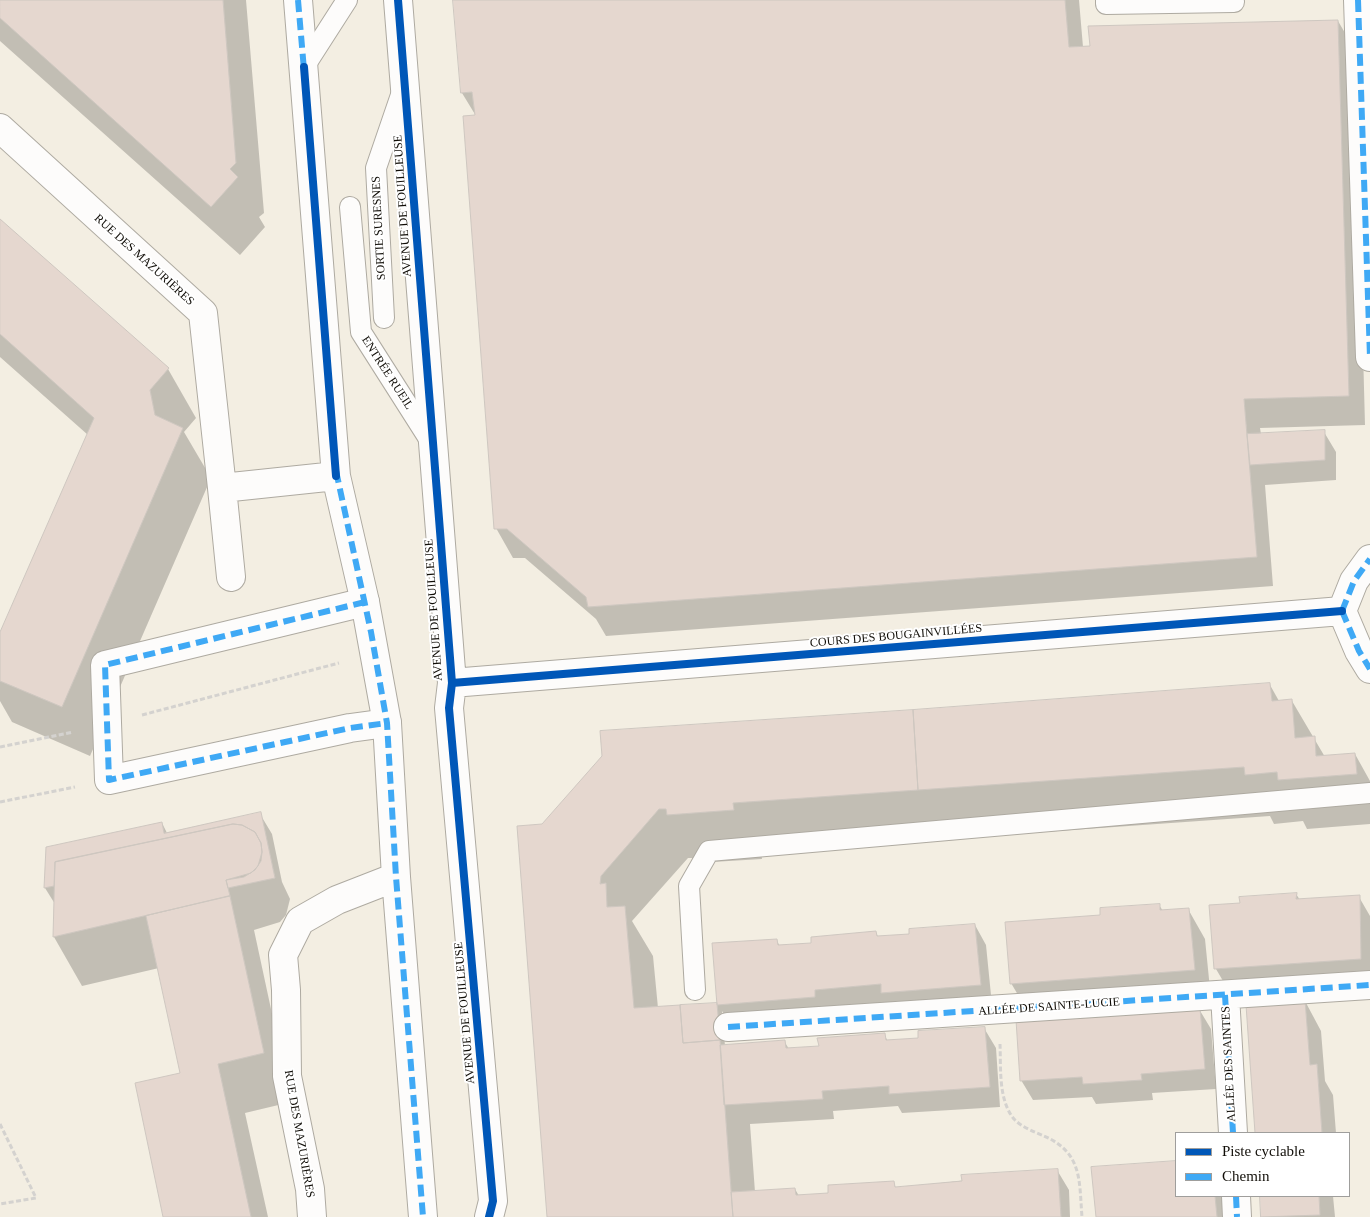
<!DOCTYPE html>
<meta charset="utf-8">
<style>
body{margin:0}
#map{position:relative;width:1370px;height:1217px;overflow:hidden;background:#f3eee2;font-family:"Times New Roman",serif}
canvas{display:block}
.legend{position:absolute;left:1175px;top:1132px;width:175px;height:65px;box-sizing:border-box;background:#fff;border:1px solid #9f9e9c;margin:0;padding:6px 9px;list-style:none;font-size:15px;color:#100d07}
.legend li{display:flex;align-items:center;gap:10px;height:25px}
.legend b{width:25px;border:1px solid #9f9e9c}
</style>
<div id="map">
<canvas width="1370" height="1217"></canvas>
<ul class="legend">
<li><b style="height:6px;background:#0057b8"></b>Piste cyclable</li>
<li><b style="height:6px;background:#3fa9f5"></b>Chemin</li>
</ul>
</div>
<script>
const g = document.querySelector('canvas').getContext('2d');
g.lineJoin = 'round';
function paint(path, color) {
  g.fillStyle = color;
  g.fill(path, 'evenodd');
}
function stroke(path, color, width, dash) {
  g.strokeStyle = color;
  g.lineWidth = width;
  g.lineCap = dash ? 'butt' : 'round';
  g.setLineDash(dash || []);
  g.stroke(path);
}
function label(font, color, halo, rows, align = 'center') {
  g.font = font + ' "Times New Roman",serif';
  g.lineWidth = 4;
  g.setLineDash([]);
  g.textBaseline = 'middle';
  g.strokeStyle = halo;
  g.fillStyle = color;
  for (const [text, x, y, turn = 0] of rows) {
    g.save();
    g.translate(x, y);
    g.rotate((+turn || 0) * Math.PI / 180);
    g.textAlign = isNaN(turn) ? turn : align;
    if (halo) g.strokeText(text, 0, 0);
    g.fillText(text, 0, 0);
    g.restore();
  }
}
paint(new Path2D(`
 M0,0H246L264,213L259,217L265,227L240,255L0,41Z
 M455,0H1079L1083,47L1338,21L1355,50L1365,425L1260,428L1261,434L1324,432L1336,452V480L1265,485L1273,586L606,636L596,619L525,558H513L496,528L476,116L462,93Z
 M0,220L168,369L196,418L184,432L211,478L90,756L12,722L0,701V636L88,435L0,357Z
 M1270,685L1279,701H1292L1325,757L1355,754L1370,781V824L1307,829L1303,821L1274,824L1270,816L761,852L762,859L696,863L693,858H688L632,921L653,956L658,1008L718,1004L776,940L780,946L812,944L876,932L878,937L911,935L975,925L986,945L992,1005L730,1024L722,1011L725,1046L784,1041L789,1049L820,1047L884,1035L888,1041L919,1039L984,1028L996,1048L1000,1107L902,1113L898,1106L833,1111L834,1119L750,1124L755,1192L795,1189L799,1196L830,1194L893,1182L896,1188L1057,1170L1069,1190L1070,1217H549L543,825Z
 M260,814L272,834L282,882L290,899L286,915L280,922L254,930L291,1102L245,1113L268,1217H165L182,1074L159,968L82,986L54,937L55,904L45,888L47,848L162,823L167,833Z
 M1296,894L1300,900L1359,897L1370,916V988L1233,998L1216,969L1241,904Z
 M1159,905L1163,911L1188,909L1205,939L1211,999L1028,1012L1011,983L1102,916Z
 M1305,1001L1321,1031L1325,1081L1333,1095L1336,1133H1256L1247,1006Z
 M1199,1009L1211,1029L1216,1089L1152,1093L1153,1100L1096,1104L1092,1097L1033,1100L1021,1080Z
 M1176,1162V1196H1225L1226,1217H1097L1092,1168Z
 M1261,1196H1333L1335,1217H1262Z`), '#0003');
const building = new Path2D(`
 M0,0H223L236,163L230,169L238,177L211,207L0,18Z
 M453,0H1065L1069,47L1090,46L1088,26L1338,20L1349,396L1244,399L1257,557L588,607L586,597L507,529H494L463,116L475,115L472,92L461,93Z
 M0,219L169,368L150,390L155,415L183,428L62,707L0,681V632L94,418L0,334Z
 M1325,430V460L1250,465L1247,434Z
 M1270,683L1272,701L1292,699L1295,738L1315,736L1316,756L1355,753L1357,774L1278,780L1277,772L1245,775L1244,767L918,790L913,710Z
 M913,710L918,790L733,803L734,810L667,815L666,809H659L601,876L600,884L606,883L607,907L625,906L634,1008L680,1005L683,1043L720,1040L733,1217H547L517,826L542,824L602,756L600,731Z
 M261,812L275,878L228,888L226,880L244,877L255,870L261,861L262,852L261,843L255,832L242,825L233,824L55,862L54,886L44,888L46,847L162,822L164,833Z
 M233,824L242,825L255,832L261,843L262,852L258,866L251,873L226,880L230,896L53,937L55,862Z
 M1297,893L1296,899L1360,895L1361,959L1214,969L1209,905L1240,903L1239,897Z
 M230,896L264,1053L218,1064L251,1217H163L135,1083L180,1073L146,916Z
 M1160,904V910L1189,908L1195,970L1010,984L1005,922L1100,915V908Z
 M975,924L981,985L881,993V984L815,990V997L717,1005L712,943L777,939L778,945L811,943V937L876,931L877,936L909,934V929Z
 M1305,1000L1310,1065L1317,1064L1322,1133H1255L1246,1005Z
 M717,1003L720,1040L683,1043L680,1005Z
 M1200,1008L1205,1069L1141,1074L1142,1080L1083,1084L1082,1077L1020,1081L1016,1020Z
 M985,1027L990,1087L889,1094V1086L822,1091L823,1099L724,1105L720,1045L785,1040L786,1048L819,1046L817,1038L885,1033L886,1040L918,1038V1031Z
 M1176,1161V1196H1215L1217,1217H1096L1091,1167Z
 M1058,1169L1061,1217H733L731,1192L795,1188L796,1195L828,1193V1185L894,1181L895,1187L962,1181L961,1175Z
 M1260,1196H1319L1320,1215L1261,1217Z`);
paint(building, '#e5d7cf');
stroke(building, '#cec7c0', 1);
const service = new Path2D(`
 M1106,0V4L1234,2
 M304,67L347,0
 M350,207L361,332L431,442
 M384,318L376,168L402,92
 M695,990L689,886L709,851L1370,793`);
const pedestrian = new Path2D(`
 M365,602L105,665L109,780L350,728L387,723
 M1225,995L1233,1133
 M728,1027L1370,985
 M1236,1196L1237,1217`);
const minor = new Path2D(`
 M298,0L336,476L365,602L387,723L396,877L423,1217
 M398,0L452,683L449,708L493,1201L489,1217
 M1358,0L1370,357
 M0,128L203,313L222,488L336,476
 M222,488L231,577
 M1342,611L1359,651L1370,669
 M1342,611L1354,581L1370,559
 M452,683L1342,611
 M312,1217L310,1189L287,1076L286,990L283,955L300,921L337,900L396,877`);
stroke(service, '#aeaaa1', 22);
stroke(pedestrian, '#aeaaa1', 30);
stroke(minor, '#aeaaa1', 30);
stroke(new Path2D(`
 M142,715L339,663
 M0,747L73,732
 M0,802L75,787
 M1000,1044C1001,1067 998,1100 1014,1119C1021,1127 1035,1132 1044,1136C1083,1153 1079,1181 1082,1217
 M0,1124L36,1198L0,1204`), '#d4d2cf', 3, [5, 2.5]);
stroke(service, '#fdfcfb', 20);
stroke(pedestrian, '#fdfcfb', 28);
stroke(minor, '#fdfcfb', 28);
stroke(new Path2D(`
 M298,0L304,70
 M1358,0L1370,357
 M336,471L371,632L387,723L396,877L423,1217
 M365,602L105,665L109,780L350,728L387,723
 M1342,611L1359,651L1370,669
 M1342,611L1354,581L1370,559
 M1225,995L1233,1133
 M728,1027L1370,985
 M1236,1196L1237,1217`), '#3fa9f5', 6, [12, 6]);
stroke(new Path2D(`
 M398,0L452,683L449,708L493,1201L489,1217
 M304,67L336,476
 M452,683L1342,611`), '#0057b8', 8);
label('12px', '#100d07', '#fff', [
 ["AVENUE DE FOUILLEUSE",403,206,-94],
 ["SORTIE SURESNES",379,228,-93],
 ["RUE DES MAZURIÈRES",144,260,42],
 ["ENTRÉE RUEIL",387,373,57],
 ["AVENUE DE FOUILLEUSE",434,610,-94],
 ["COURS DES BOUGAINVILLÉES",896,636,-5],
 ["ALLÉE DE SAINTE-LUCIE",1049,1007,-4],
 ["AVENUE DE FOUILLEUSE",465,1013,-95],
 ["ALLÉE DES SAINTES",1229,1064,-93],
 ["RUE DES MAZURIÈRES",299,1134,80]
]);
</script>
